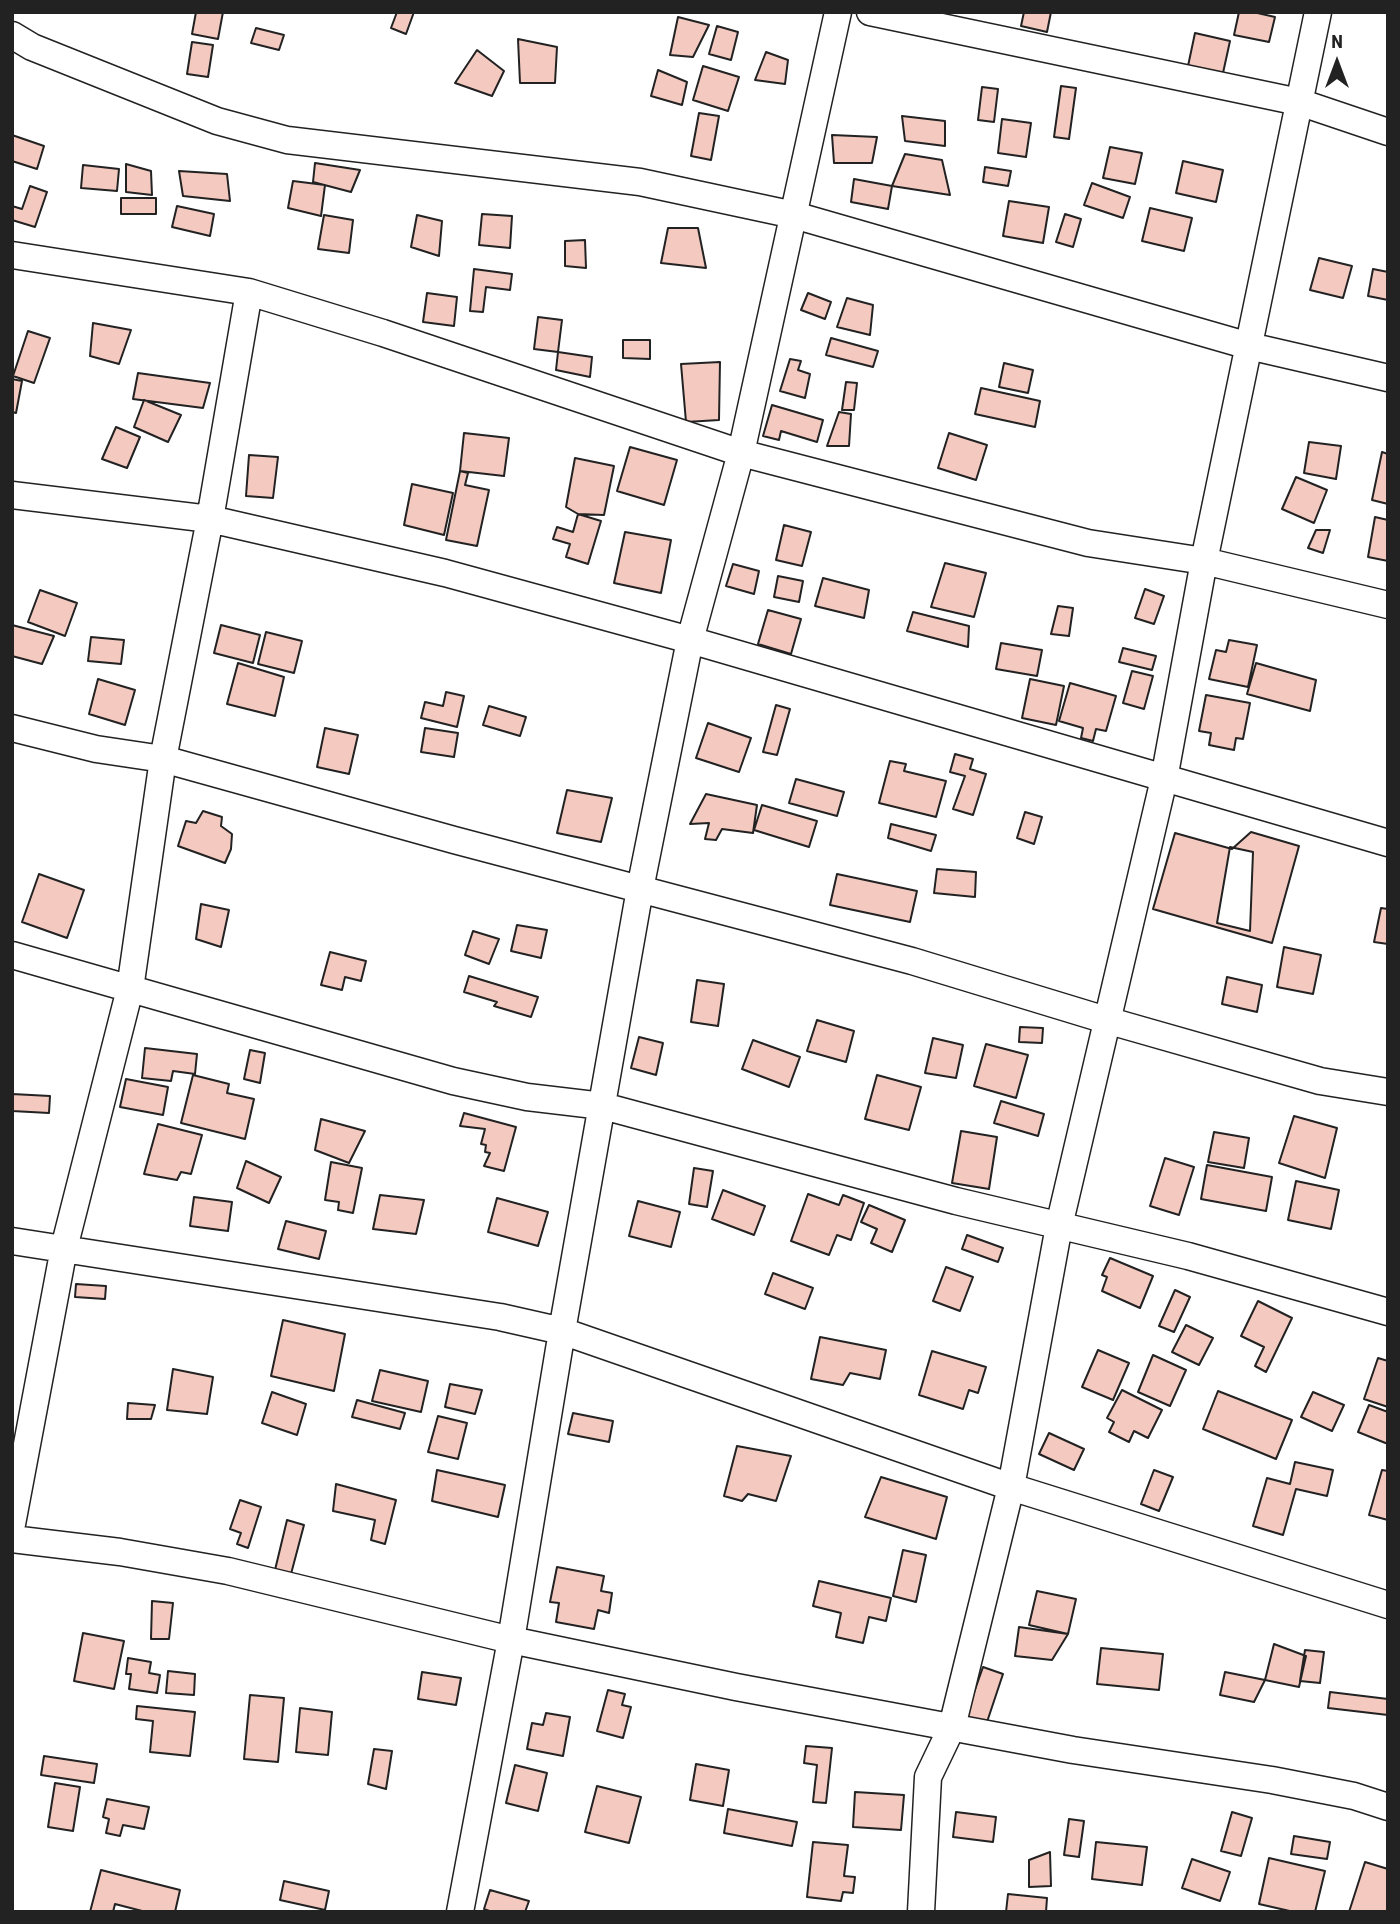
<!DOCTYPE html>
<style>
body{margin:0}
#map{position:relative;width:1400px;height:1924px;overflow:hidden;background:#fff;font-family:"Roboto Condensed",sans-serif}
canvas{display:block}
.frame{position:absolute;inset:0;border:14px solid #222;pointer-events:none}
.north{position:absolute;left:1302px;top:28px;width:70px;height:70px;-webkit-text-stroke:5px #fff;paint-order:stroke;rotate:0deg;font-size:19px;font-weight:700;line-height:28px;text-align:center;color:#222}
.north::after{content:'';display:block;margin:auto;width:24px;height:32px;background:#222;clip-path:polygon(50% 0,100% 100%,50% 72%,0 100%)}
</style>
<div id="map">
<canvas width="1400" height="1924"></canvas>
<div class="frame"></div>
<div class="north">N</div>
</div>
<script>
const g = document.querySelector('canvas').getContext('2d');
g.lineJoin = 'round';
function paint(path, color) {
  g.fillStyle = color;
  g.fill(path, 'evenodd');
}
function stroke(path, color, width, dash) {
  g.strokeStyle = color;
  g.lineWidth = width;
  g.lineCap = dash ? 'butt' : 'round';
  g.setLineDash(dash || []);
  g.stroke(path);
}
const building = new Path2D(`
 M196,12H223L218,39L192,34Z
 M397,12H414L406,34L391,28Z
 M1024,12H1051L1047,32L1021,26Z
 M1239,12H1253L1275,17L1269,42L1234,35Z
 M678,17L709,25L693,57L670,55Z
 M717,26L738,32L731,60L709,54Z
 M256,28L284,35L279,50L251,43Z
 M1195,33L1230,41L1223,73L1188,66Z
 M518,39L557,47L555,83H520Z
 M192,42L213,45L208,77L187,74Z
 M477,50L504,71L492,96L455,83Z
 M766,52L788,60L785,84L755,80Z
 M703,66L739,77L728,111L693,100Z
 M658,70L687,82L682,105L651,96Z
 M1061,86L1076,88L1069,139L1054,137Z
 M982,87L998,89L994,122L978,120Z
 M699,113L719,116L711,160L691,156Z
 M902,116L945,121V146L905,141Z
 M1002,119L1031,123L1026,157L998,153Z
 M12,135L44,146L37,169L12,161Z
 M832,135L877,137L872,163H834Z
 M1110,147L1142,153L1135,184L1103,178Z
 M905,154L942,160L950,195L892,186Z
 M1183,161L1223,170L1216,202L1176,193Z
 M315,163L360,170L351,192L313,182Z
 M126,164L151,171L152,195L126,192Z
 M83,165L119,169L117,191L81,188Z
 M985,167L1011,171L1008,186L983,182Z
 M179,171L227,174L230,201L183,196Z
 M854,179L892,186L888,209L851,202Z
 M293,181L325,185L321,216L288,208Z
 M1092,183L1130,197L1123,218L1084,205Z
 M30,186L47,192L35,227L12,220V206L22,209Z
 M121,198H156V214H121Z
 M1009,201L1049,207L1043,243L1003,236Z
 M177,206L214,214L210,236L172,227Z
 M1150,208L1192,218L1184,251L1142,241Z
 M482,214L512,216L510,248L479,245Z
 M1065,214L1081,219L1073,247L1056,242Z
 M324,215L353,220L349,253L318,249Z
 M417,215L442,221L439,256L411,247Z
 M668,228H698L706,268L661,263Z
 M585,240L586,268L565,266V241Z
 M1319,258L1352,266L1343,298L1310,290Z
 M474,269L512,274L510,290L486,287L483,312L470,311Z
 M1373,269L1388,272V300L1368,296Z
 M427,293L457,297L454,326L423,322Z
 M808,293L831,302L825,319L801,310Z
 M847,298L873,305L870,335L837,327Z
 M538,317L562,320L558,352L534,349Z
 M93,323L131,330L119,364L90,356Z
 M28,331L50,338L34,383L13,376Z
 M831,338L878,351L873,367L826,355Z
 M623,340H650V359L623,358Z
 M558,352L592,357L590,377L556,370Z
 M790,359L801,361L798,370L810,374L805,398L780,391Z
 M720,362L719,420L686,422L681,364Z
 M1004,363L1033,370L1028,393L999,387Z
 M138,373L210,383L203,408L133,399Z
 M12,379L22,381L16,413L12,412Z
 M846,382L857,383L854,410H842Z
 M981,388L1040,401L1035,427L975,414Z
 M144,400L181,415L168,442L134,427Z
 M772,405L823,420L817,442L781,431L779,440L763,436Z
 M839,412L851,414L849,446H827Z
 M116,427L140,437L127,468L102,459Z
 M464,433L509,438L504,476L460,471Z
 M949,433L987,445L976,480L938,468Z
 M1309,442L1341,446L1336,479L1304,473Z
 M630,447L677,460L664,505L617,491Z
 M1382,452L1388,454V504L1372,500Z
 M249,455L278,457L273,498L246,496Z
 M575,458L614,466L604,515L578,514L566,507Z
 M460,471L468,473L465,485L489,490L477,546L446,540Z
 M1296,477L1327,490L1314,523L1282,509Z
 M412,484L453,493L444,535L404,525Z
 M578,514L601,521L588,564L566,557L570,544L553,539L557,527L573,532Z
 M1375,517L1388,520V561L1368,557Z
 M784,525L811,532L802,566L776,560Z
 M1316,530H1330L1323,553L1308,548Z
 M625,532L671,540L661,593L614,583Z
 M945,563L986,573L974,617L931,607Z
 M733,564L759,571L754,594L726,586Z
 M778,576L803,581L799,602L774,597Z
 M823,578L869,590L864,618L815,606Z
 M1145,589L1164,596L1154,624L1135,618Z
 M40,590L77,603L65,636L28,622Z
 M1058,606L1073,608L1069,636L1051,634Z
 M768,610L801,619L791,654L758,644Z
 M913,612L969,626L968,647L907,631Z
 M12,625L54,636L42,664L12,656Z
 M221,625L260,635L253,663L214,653Z
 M266,632L302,641L294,673L258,664Z
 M91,637L124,640L121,664L88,661Z
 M1229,640L1257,645L1248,687L1209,679L1216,650L1226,652Z
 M1001,643L1042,650L1037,676L996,669Z
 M1123,648L1156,656L1152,670L1119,662Z
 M238,663L284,677L275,716L227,704Z
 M1256,663L1316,680L1310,711L1247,694Z
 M1132,671L1153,676L1144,709L1123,703Z
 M98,679L135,690L125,725L89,714Z
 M1030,679L1064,686L1056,725L1022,718Z
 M1070,683L1116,696L1106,731L1096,729L1093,741L1081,738L1083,728L1059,721Z
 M446,692L464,696L457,727L421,718L425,702L443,706Z
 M1206,695L1250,703L1243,739L1236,738L1234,750L1209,745L1211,733L1199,731Z
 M776,705L790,709L777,755L763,752Z
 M489,706L526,717L520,736L483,725Z
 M708,723L751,738L739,772L696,758Z
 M325,728L358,735L349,774L317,767Z
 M425,728L458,733L454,757L421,752Z
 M955,754L973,759L970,769L986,774L973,815L953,809L965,776L950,772Z
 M890,761L906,764L904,771L946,781L936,817L879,803Z
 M796,779L844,792L837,816L789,803Z
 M567,790L612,798L601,842L557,833Z
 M706,794L757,805L753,833L722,829L716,840L705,839L709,823L690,824Z
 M762,805L817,821L809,847L754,830Z
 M203,811L222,817L221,826L232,834L231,849L225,863L178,846L186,821L196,823Z
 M1025,812L1042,817L1034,844L1017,838Z
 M891,824L936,835L931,851L888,838Z
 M1251,832L1299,846L1272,943L1153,909L1175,833L1232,849Z
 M1230,847L1253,852L1250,931L1217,923Z
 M937,869L976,872L975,897L934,893Z
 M39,874L84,890L67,938L22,922Z
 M837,874L917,891L910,922L830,905Z
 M201,904L229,910L221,947L196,939Z
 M1381,908L1388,909V944L1374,942Z
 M517,925L547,930L541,958L511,951Z
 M473,931L499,939L489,964L465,955Z
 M1284,947L1321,955L1313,994L1277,987Z
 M330,952L366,961L361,981L345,977L342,990L321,985Z
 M469,976L538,997L531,1017L494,1006L497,1002L464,992Z
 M1227,977L1262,985L1257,1012L1222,1004Z
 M697,980L724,984L718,1026L691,1022Z
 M817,1020L854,1031L846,1062L807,1051Z
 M1020,1027L1043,1028L1042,1043L1019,1042Z
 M639,1037L663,1043L656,1075L631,1068Z
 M933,1038L963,1045L956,1078L925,1073Z
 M753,1040L800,1057L789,1087L742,1069Z
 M986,1044L1028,1055L1016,1098L974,1086Z
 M145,1048L197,1054L195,1074L173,1071L171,1081L142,1078Z
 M250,1050L265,1053L260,1083L244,1079Z
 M193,1075L229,1084L227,1093L254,1099L245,1139L181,1123Z
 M877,1075L921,1087L909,1130L865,1119Z
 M126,1079L168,1087L163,1115L120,1107Z
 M12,1094L50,1096L49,1113L12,1111Z
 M1001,1101L1044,1114L1038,1136L994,1123Z
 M464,1113L516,1127L504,1171L484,1166L490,1153L485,1152L486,1145L481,1144L485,1129L460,1126Z
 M1294,1116L1337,1128L1325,1178L1279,1163Z
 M321,1119L365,1131L349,1163L315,1150Z
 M158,1124L202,1135L191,1174L181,1172L177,1180L144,1174Z
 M961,1131L997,1137L989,1189L952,1183Z
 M1214,1132L1249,1138L1244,1168L1208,1162Z
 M1165,1158L1194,1167L1179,1215L1150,1206Z
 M246,1161L281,1177L269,1203L237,1188Z
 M331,1162L362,1168L353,1213L338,1210L339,1202L325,1200Z
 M1207,1165L1272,1177L1266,1211L1201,1199Z
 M694,1168L713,1171L707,1207L689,1204Z
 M1296,1181L1339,1190L1331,1229L1288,1220Z
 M723,1190L765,1206L754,1235L712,1219Z
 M808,1194L839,1205L843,1195L864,1203L851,1240L837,1235L829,1255L791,1241Z
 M380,1195L424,1200L416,1234L373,1229Z
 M194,1197L232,1202L228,1231L190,1226Z
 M497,1198L548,1212L538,1246L488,1232Z
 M638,1201L680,1212L671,1247L629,1236Z
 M869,1205L905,1220L892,1252L871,1243L877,1229L861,1222Z
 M286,1221L326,1231L319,1259L278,1249Z
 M967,1235L1003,1248L998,1262L962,1249Z
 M1110,1258L1153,1276L1140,1308L1102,1291L1107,1277L1102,1275Z
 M946,1267L973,1277L960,1311L933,1301Z
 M773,1273L813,1288L805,1309L765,1294Z
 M76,1284L106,1286L105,1299L75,1297Z
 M1175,1290L1190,1297L1174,1332L1159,1326Z
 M1258,1301L1292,1318L1266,1372L1255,1366L1264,1347L1241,1336Z
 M283,1320L345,1334L334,1391L271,1376Z
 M1186,1325L1213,1338L1199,1365L1172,1352Z
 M820,1337L886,1350L880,1379L850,1373L843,1385L811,1379Z
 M1098,1350L1129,1363L1113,1400L1082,1387Z
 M932,1351L986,1367L978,1393L969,1390L963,1409L919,1395Z
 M1153,1355L1186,1370L1170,1406L1138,1392Z
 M1378,1358L1388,1361V1407L1364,1399Z
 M173,1369L213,1377L207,1414L167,1410Z
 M380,1370L428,1381L421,1412L372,1401Z
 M450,1384L482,1390L475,1414L445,1407Z
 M1122,1390L1162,1410L1148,1438L1134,1431L1129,1442L1109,1432L1114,1422L1107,1418Z
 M1218,1391L1292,1420L1276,1459L1203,1429Z
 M272,1392L306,1404L297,1435L262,1423Z
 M1313,1392L1344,1405L1332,1431L1301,1417Z
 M357,1400L405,1413L400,1429L352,1417Z
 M128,1403L155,1405L151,1419H127Z
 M1369,1405L1388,1412V1444L1358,1432Z
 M573,1413L613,1421L609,1442L568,1434Z
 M438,1416L467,1423L458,1459L428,1452Z
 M1049,1433L1084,1449L1074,1470L1039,1454Z
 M737,1446L791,1456L776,1501L748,1494L742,1501L724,1496Z
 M1295,1462L1333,1470L1327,1496L1296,1489L1283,1535L1253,1526L1267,1478L1290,1484Z
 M437,1470L505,1485L498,1517L432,1501Z
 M1154,1470L1173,1477L1159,1511L1141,1504Z
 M1382,1470L1388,1471V1520L1369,1515Z
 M881,1477L947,1497L936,1539L865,1517Z
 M336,1484L396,1500L385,1544L371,1540L375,1520L333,1511Z
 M240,1500L261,1507L248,1548L237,1544L241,1533L230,1529Z
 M287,1520L304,1525L291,1574L275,1570Z
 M903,1550L926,1555L916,1602L893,1596Z
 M557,1567L604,1576L601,1591L612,1593L609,1613L598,1610L594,1629L556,1622L559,1603L550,1602Z
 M819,1581L891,1598L886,1621L869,1617L863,1643L836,1637L841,1613L813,1606Z
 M1037,1591L1076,1599L1068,1634L1029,1625Z
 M152,1601L173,1603L169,1639H151Z
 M1019,1627L1068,1634L1052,1660L1015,1656Z
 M83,1633L124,1641L114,1689L74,1681Z
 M1274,1644L1306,1656L1299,1687L1265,1680Z
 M1101,1648L1163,1654L1159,1690L1097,1684Z
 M1305,1650L1324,1652L1320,1683L1300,1681Z
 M128,1658L151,1662L149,1673L160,1675L157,1693L129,1689L131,1674H126Z
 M983,1667L1003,1674L986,1725L965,1718Z
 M168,1671L195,1674L194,1695L166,1693Z
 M422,1672L461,1678L456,1705L418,1699Z
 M1225,1672L1265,1680L1254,1702L1220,1695Z
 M608,1690L625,1694L622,1705L631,1707L623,1738L597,1731Z
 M1330,1692L1388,1699V1715L1328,1708Z
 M250,1695L284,1698L278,1762L244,1759Z
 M137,1706L195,1712L190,1756L150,1752L153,1721L136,1719Z
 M300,1708L332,1712L328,1755L296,1752Z
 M546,1713L570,1717L563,1756L527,1749L532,1723L543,1725Z
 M806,1746L832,1748L826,1803L813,1802L817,1765L804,1763Z
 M374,1749L392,1751L386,1789L368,1784Z
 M44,1756L97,1764L94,1783L41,1775Z
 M696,1764L729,1770L723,1806L690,1800Z
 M515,1765L547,1773L538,1811L506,1803Z
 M55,1783L80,1787L73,1831L48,1827Z
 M597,1786L641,1797L629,1843L585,1832Z
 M855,1792L904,1795L901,1830L853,1827Z
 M107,1799L149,1807L144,1829L123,1825L120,1836L106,1833L109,1819L103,1817Z
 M728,1809L797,1822L792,1846L724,1833Z
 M956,1812L996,1817L993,1842L953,1837Z
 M1232,1812L1252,1818L1241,1856L1221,1851Z
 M1069,1819L1084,1821L1079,1857L1064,1855Z
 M1294,1836L1330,1842L1327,1859L1291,1854Z
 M813,1842L848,1845L844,1876L855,1877L853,1893L843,1892L841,1901L807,1897Z
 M1096,1842L1147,1847L1142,1885L1092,1879Z
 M1050,1852L1051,1886L1029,1887V1860Z
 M1269,1858L1325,1871L1315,1912H1294L1259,1904Z
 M1192,1859L1230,1872L1220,1901L1182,1888Z
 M1365,1862L1388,1869V1912H1349Z
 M101,1870L180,1890L175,1912H146L115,1904L113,1912H90Z
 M284,1881L329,1891L325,1910L280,1900Z
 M490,1890L529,1901L525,1912H492L484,1909Z
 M1008,1894L1047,1898L1046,1912H1006Z`);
paint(building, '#f3c9c0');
stroke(building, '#222', 2);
const minor = new Path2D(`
 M870,12L1299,102L1388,132
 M12,35L32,47L217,121L287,140L640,182L794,215L1249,346L1388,378
 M12,255L249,292L383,333L741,453L1088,543L1204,561L1388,605
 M12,495L210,519L445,573L690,640L1388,843
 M12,728L96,749L163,759L454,840L912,961L1106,1020L1320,1081L1388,1092
 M12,955L453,1081L527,1097L603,1106L956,1201L1188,1256L1388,1312
 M12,1241L500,1317L562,1331L1011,1487L1388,1605
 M12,1524L64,1248L130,989L163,759L210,519L249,292
 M12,1539L120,1552L228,1571L511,1640L736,1687L1073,1750L1272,1780L1354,1796L1388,1807
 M460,1912L511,1640L562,1331L640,889L690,640L741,453L838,12
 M921,1912L928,1777L952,1727L1011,1487L1059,1226L1164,779L1204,561L1318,12`);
stroke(minor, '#222', 29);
stroke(minor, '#fff', 26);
</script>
